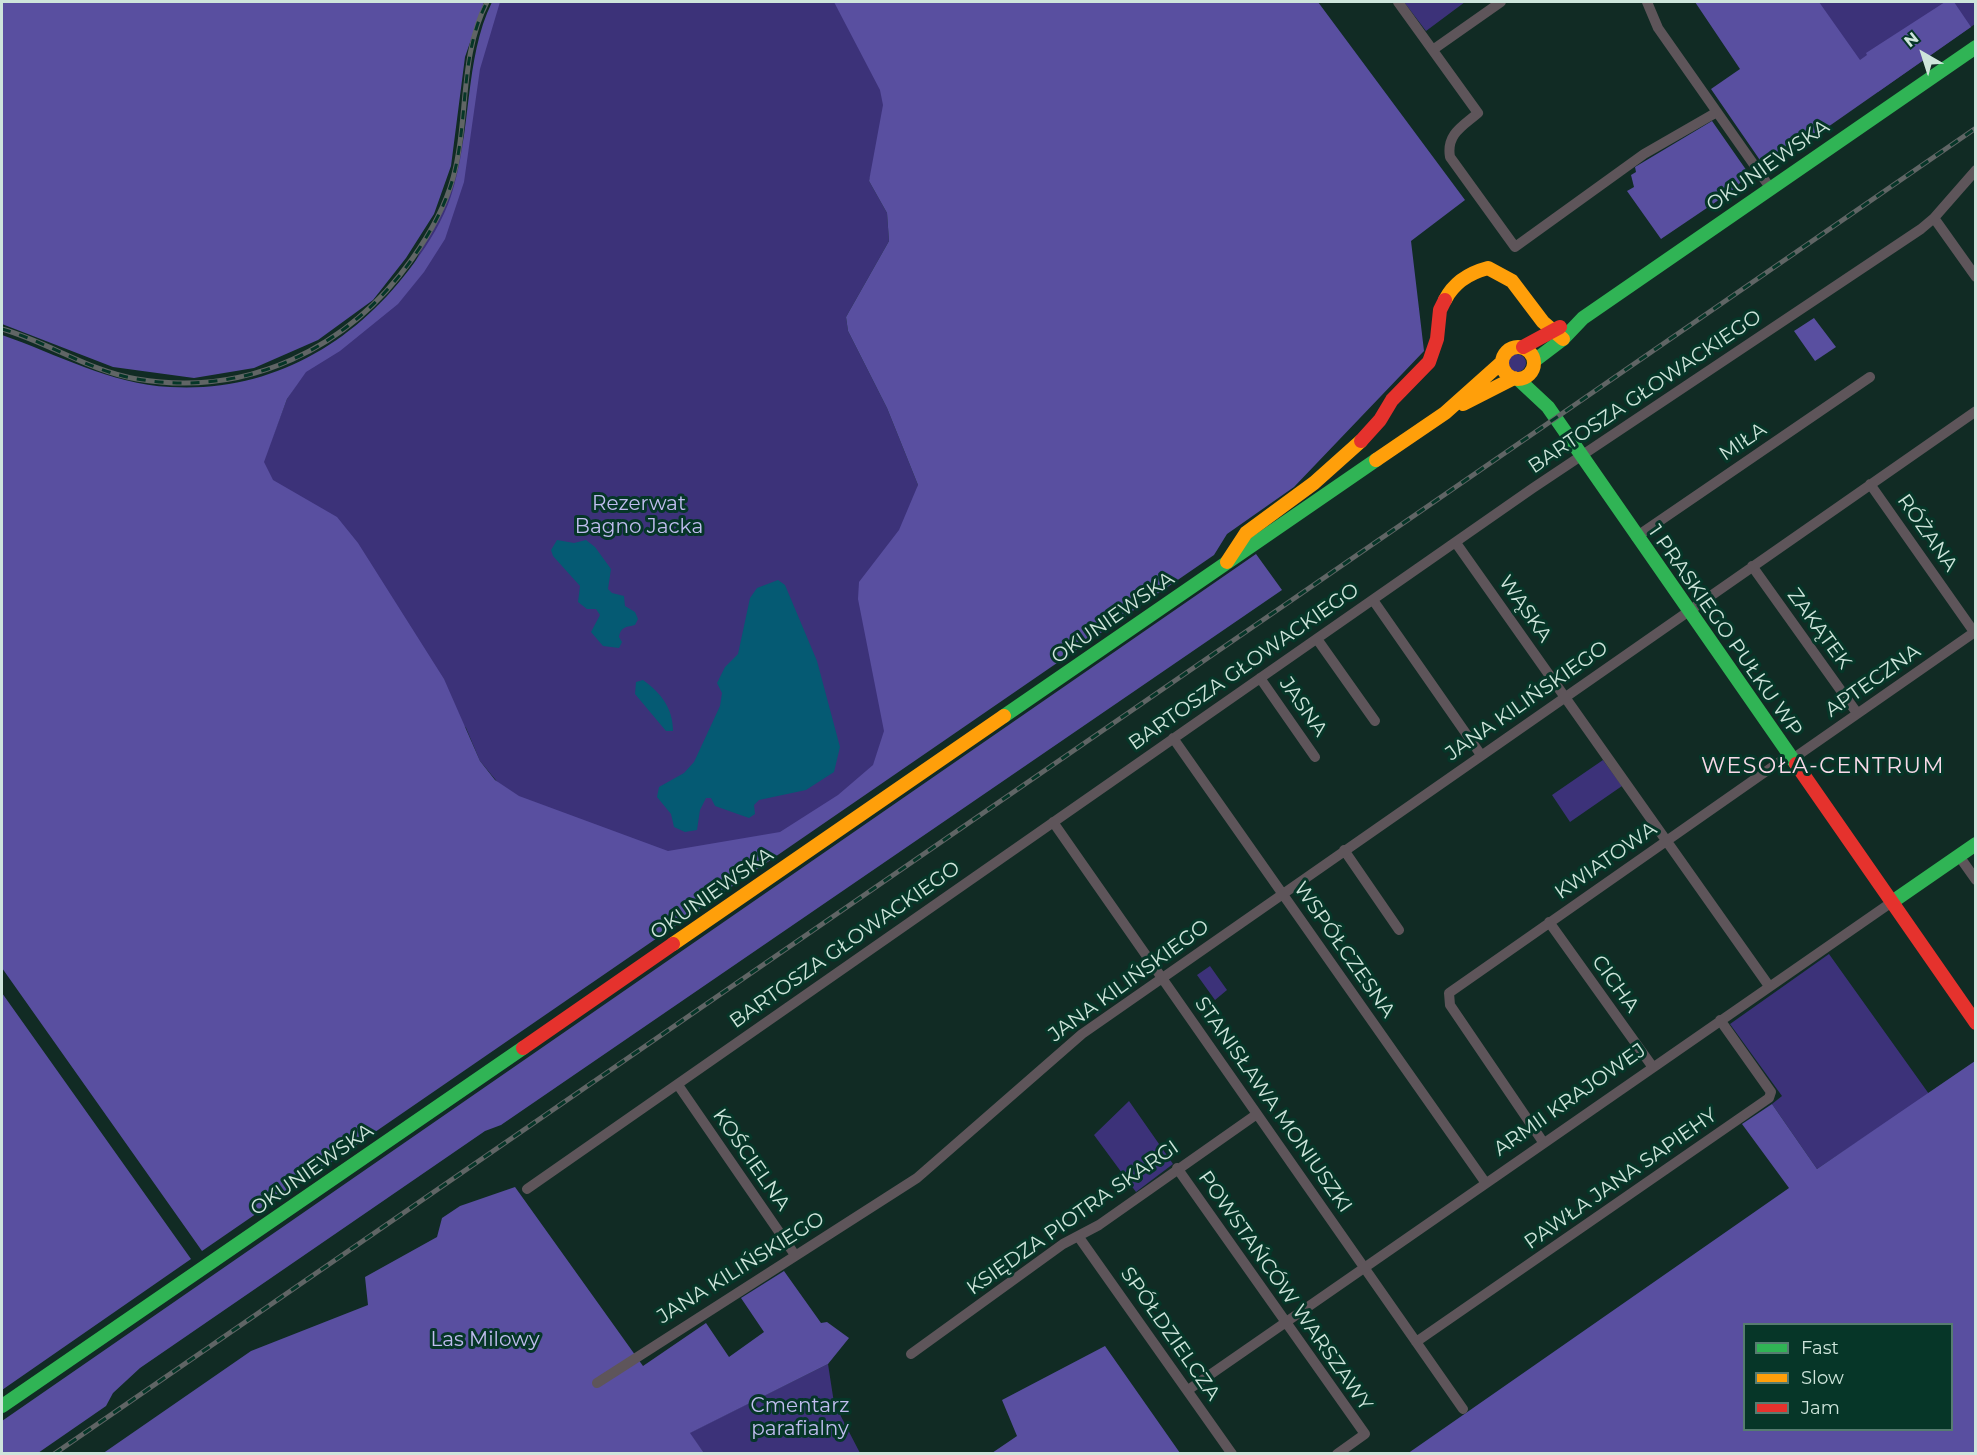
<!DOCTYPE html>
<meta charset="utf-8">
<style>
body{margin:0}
#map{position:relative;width:1977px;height:1455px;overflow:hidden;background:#112b24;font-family:Montserrat,sans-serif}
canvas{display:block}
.frame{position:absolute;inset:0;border:3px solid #cee5db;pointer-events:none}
.legend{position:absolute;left:1743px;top:1323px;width:210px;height:108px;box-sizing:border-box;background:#063628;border:2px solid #567c70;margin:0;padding:8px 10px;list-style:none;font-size:18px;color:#cee5db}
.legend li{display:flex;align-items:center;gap:12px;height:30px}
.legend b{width:30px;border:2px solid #567c70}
.north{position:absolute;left:1893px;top:24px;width:60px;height:60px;-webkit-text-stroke:4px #063628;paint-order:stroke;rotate:321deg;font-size:16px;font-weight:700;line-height:24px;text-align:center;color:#cee5db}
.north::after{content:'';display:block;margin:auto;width:21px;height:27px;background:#cee5db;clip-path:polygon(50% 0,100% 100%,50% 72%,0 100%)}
</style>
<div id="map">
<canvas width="1977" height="1455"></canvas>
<div class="frame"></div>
<ul class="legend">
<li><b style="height:8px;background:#30b455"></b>Fast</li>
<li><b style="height:8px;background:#ff9f0a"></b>Slow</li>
<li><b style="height:8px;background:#e5322d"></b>Jam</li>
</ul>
<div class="north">N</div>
</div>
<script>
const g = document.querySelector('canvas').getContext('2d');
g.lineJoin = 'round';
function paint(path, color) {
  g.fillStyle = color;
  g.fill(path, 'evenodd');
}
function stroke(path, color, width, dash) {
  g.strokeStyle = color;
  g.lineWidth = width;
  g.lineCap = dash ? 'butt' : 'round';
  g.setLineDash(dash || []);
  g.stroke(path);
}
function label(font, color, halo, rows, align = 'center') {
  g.font = font + ' Montserrat,sans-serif';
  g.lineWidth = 6;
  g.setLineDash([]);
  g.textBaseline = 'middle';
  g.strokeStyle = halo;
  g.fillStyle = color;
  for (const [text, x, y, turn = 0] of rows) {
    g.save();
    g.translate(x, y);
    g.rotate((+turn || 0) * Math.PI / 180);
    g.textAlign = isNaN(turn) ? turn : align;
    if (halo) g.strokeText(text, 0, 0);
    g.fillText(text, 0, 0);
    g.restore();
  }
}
paint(new Path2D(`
 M497,2H840L894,96L869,181L887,213L889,241L846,317L848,331L887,408L918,485L893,762L780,835L669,857L513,801L480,761L466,728L261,484L266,468L263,462L287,399L296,385L302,370L341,345L405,284L453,181L468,121L477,58Z
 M1404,2H1465L1426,31Z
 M1812,2H1975V24L1878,92Z
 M1508 363a9 9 0 1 1 18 0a9 9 0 1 1-18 0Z
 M1603,760L1622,786L1570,822L1552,795Z
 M1829,954L1929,1094L1817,1169L1772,1104L1782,1096L1730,1024Z
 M1210,966L1227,990L1215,1000L1197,975Z
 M1129,1101L1173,1164L1136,1192L1094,1135Z
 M828,1364L834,1403L860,1453H704L689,1433Z`), '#3c3279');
paint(new Path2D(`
 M2,2H484L465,57L451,166L434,214L406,258L373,300L318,340L254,368L194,378L113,367L2,324Z
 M492,2H500L480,69L464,182L445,239L424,272L398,304L340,351L306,372L287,399L264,462L273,480L337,517L358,543L444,679L480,761L495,780L519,796L668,851L780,832L838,795L873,765L884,731L858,599L859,582L899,530L918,485L887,408L848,331L846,317L889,241L887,213L869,181L883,105L880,90L834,2H1318L1465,200L1411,241L1424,351L1294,487L1227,534L1214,555L202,1251L2,968V335C57,354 110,384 170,387C271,393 356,343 414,263C429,243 443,220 451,196C472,133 464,59 492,2Z
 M1695,2H1819L1860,60L1867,55L1866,53L1945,2H1954L1971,27L1795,150L1764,166L1711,89L1740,69Z
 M1712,121L1749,174L1732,191L1661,239L1627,191L1634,187L1631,175L1636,172L1635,167Z
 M1814,318L1836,347L1815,361L1794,331Z
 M1256,554L1282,590L501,1125L485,1131L140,1368L113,1393L106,1406L38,1453H2V1421Z
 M2,993L191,1259L2,1390Z
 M1975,1061V1453L1407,1454L1789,1188L1742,1124L1772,1104L1817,1169ZM1744,1324H1952V1430H1744Z
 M515,1187L643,1366L706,1323L729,1357L764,1332L741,1298L784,1271L821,1323L827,1322L849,1338L828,1364L690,1433L704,1453L102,1454L251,1351L368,1305L365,1277L437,1237L442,1218L460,1206Z
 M1105,1346L1180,1453H992L1017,1436L1002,1400Z`), '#594fa0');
paint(new Path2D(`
 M557,540L574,543L586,540L595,547L611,569L608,589L612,593L624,596L625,606L635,612L638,619L635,625C627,627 621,626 619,637L622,642L619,648L603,646L591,632L600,615L596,609H587L578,602L580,586L553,556L551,550Z
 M778,580L785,585L817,661L840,747L834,772L806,790L759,800L754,805L755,814L749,818L715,806L711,798H706L700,810L697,830L685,832L674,827L671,814L657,797L659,787L684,773L694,762L720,706L722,693L717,683L725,667L738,654L750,598L757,588Z
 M643,680C661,693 673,708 673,731H666L635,694L636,682Z`), '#055a73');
stroke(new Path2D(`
 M1398,2L1478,113C1463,126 1446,134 1450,157L1515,247L1644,154L1717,112
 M1647,2L1658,28L1771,189
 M1434,49L1501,2
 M1934,218L1976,277
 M1870,484L1974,632
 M1636,537L1870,377
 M1456,543L1769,986
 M1752,566L1857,713
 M1373,600L1481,755
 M1317,639L1375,721
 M1260,678L1315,757
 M1173,738L1485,1182
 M1791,760L1976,631
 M1053,822L1463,1409
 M1344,850L1399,930
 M1959,856L1976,880
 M1549,922L1652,1066
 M678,1085L795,1255
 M1543,1142L1450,1005L1449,993L1788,756
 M1177,1168L1365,1434L1337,1454
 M527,1189L1533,488L1921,229L1934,218L1976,170
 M1078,1236L1232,1454
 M1416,1342L1769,1098L1771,1092L1720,1020
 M911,1354L1063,1244L1099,1225L1257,1114
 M597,1383L917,1178L1082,1034L1976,411
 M1188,1390L1892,902`), '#5e555a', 10);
stroke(new Path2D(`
 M1534,361L1563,339L1583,318L1976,47
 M1518,379L1548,407L1796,764
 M1004,716L1376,460
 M1892,902L1976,844
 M2,1406L523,1048`), '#30b455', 14);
stroke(new Path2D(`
 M1445,300C1454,282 1469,273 1488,268L1512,281L1543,322L1563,339
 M1502 363a16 16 0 1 1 32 0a16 16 0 1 1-32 0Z
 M1463,404L1514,378
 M1376,460L1445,413L1501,363
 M1227,562L1246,533L1314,483L1361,441
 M673,944L1004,716`), '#ff9f0a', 14);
stroke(new Path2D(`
 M1523,347L1560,327
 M1361,441L1380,420L1392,400L1429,362L1437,339L1440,310L1445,300
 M1796,764L1976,1023
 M523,1048L673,944`), '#e5322d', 14);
const rail = new Path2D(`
 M2,329C48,342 89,371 137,379C247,398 349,348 412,259C429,235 445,207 453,178C469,120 459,56 487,2
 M54,1454L1976,128`);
stroke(rail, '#606565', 5);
stroke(rail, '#063628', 3, [9]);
label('20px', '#cee5db', '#063628', [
 ["OKUNIEWSKA",1768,166,-35],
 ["BARTOSZA GŁOWACKIEGO",1645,392,-34],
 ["MIŁA",1743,442,-34],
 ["RÓŻANA",1927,533,55],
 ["WĄSKA",1525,609,55],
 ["OKUNIEWSKA",1113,618,-35],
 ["ZAKĄTEK",1819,629,54],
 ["1 PRASKIEGO PUŁKU WP",1725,631,55],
 ["BARTOSZA GŁOWACKIEGO",1244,667,-35],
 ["APTECZNA",1873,681,-35],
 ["JANA KILIŃSKIEGO",1527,701,-35],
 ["JASNA",1303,707,55],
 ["KWIATOWA",1606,861,-35],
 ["OKUNIEWSKA",712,894,-35],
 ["BARTOSZA GŁOWACKIEGO",845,945,-35],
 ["WSPÓŁCZESNA",1344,950,55],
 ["JANA KILIŃSKIEGO",1129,981,-36],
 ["CICHA",1615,984,54],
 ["ARMII KRAJOWEJ",1570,1100,-35],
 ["STANISŁAWA MONIUSZKI",1273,1105,55],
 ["KOŚCIELNA",751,1160,55],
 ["OKUNIEWSKA",312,1170,-35],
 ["PAWŁA JANA SAPIEHY",1621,1179,-35],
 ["KSIĘDZA PIOTRA SKARGI",1073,1218,-35],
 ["JANA KILIŃSKIEGO",741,1268,-32],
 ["POWSTAŃCÓW WARSZAWY",1285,1291,55],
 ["SPÓŁDZIELCZA",1170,1334,55]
]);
label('20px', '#c0bdef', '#063628', [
 ["Rezerwat",639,504],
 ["Bagno Jacka",639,527],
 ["Las Milowy",485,1340],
 ["Cmentarz",800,1406],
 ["parafialny",800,1429]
]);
g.letterSpacing = '1.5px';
label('22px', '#f9dae9', '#063628', [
 ["WESOŁA-CENTRUM",1823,767]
]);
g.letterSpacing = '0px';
</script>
